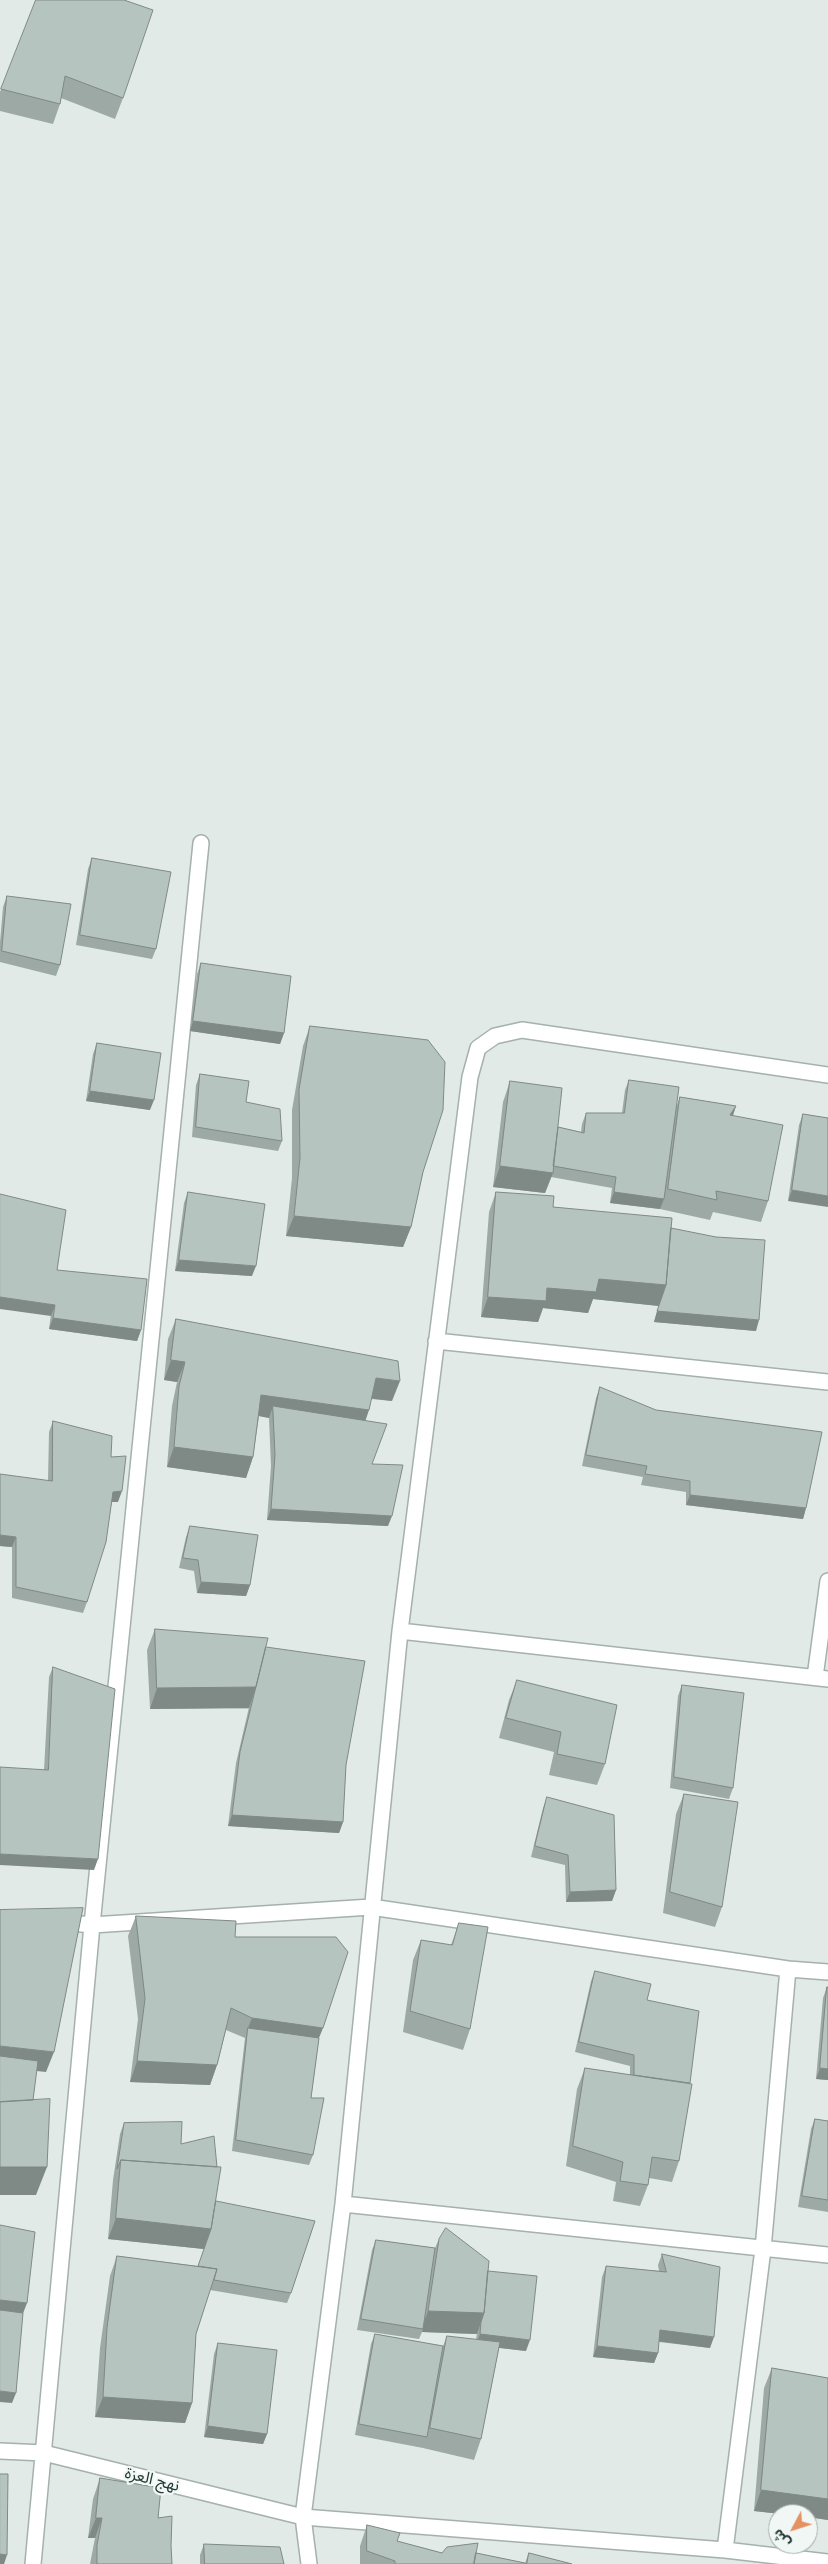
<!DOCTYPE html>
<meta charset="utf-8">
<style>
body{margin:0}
#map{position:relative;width:828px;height:2564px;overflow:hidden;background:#e1eae7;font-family:"Fira Sans","Noto Sans Arabic",sans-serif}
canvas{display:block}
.north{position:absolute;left:768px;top:2504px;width:50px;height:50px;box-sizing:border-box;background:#f1f7f4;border:1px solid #9faba8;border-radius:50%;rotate:230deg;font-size:14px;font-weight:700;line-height:20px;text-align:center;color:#233835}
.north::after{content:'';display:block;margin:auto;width:18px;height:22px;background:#e49164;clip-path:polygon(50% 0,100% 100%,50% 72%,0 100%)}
</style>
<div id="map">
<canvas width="828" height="2564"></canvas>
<div class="north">ش</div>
</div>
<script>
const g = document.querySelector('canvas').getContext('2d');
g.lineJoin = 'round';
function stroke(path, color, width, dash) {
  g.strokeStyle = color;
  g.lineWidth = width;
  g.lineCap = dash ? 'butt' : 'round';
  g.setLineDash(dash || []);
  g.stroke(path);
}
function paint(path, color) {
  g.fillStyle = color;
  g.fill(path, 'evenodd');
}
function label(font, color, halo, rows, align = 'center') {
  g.font = font + ' "Fira Sans","Noto Sans Arabic",sans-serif';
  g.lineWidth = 4.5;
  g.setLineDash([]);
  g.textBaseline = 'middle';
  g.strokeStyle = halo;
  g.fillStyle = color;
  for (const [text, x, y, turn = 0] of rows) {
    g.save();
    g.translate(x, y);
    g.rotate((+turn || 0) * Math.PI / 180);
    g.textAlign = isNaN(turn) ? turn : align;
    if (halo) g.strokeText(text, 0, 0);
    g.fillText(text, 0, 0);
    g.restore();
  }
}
const minor = new Path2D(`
 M436,1341L828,1382
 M400,1631L828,1679
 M815,1677L828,1581
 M60,1922L92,1925L371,1907L788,1969L828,1972
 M343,2204L828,2255
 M0,2451L44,2453L303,2517L725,2550L828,2562
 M725,2550L763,2249L788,1969
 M33,2564L92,1925L201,843
 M309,2564L303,2517L343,2204L400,1631L470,1077L478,1048L495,1036L522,1030L828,1075`);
stroke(minor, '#a4b1ae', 18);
stroke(minor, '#fff', 15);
paint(new Path2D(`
 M36,0L123,98L115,119L61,98L60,104L53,124L0,111V92Z
 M92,858L156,949L152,959L76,945L88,869Z
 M7,896L60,965L56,976L0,962V942L3,907Z
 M201,963L284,1033L280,1044L190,1031L197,974Z
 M310,1026L423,1172L411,1227L403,1247L286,1236L292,1178V1110L303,1046Z
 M97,1043L150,1110L86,1101L93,1054Z
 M200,1074L246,1102L282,1141L278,1151L192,1137L196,1085Z
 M629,1080L677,1105L680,1097L736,1106L733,1116L768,1201L761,1222L713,1212L710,1220L660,1209L610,1203L612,1188L551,1177L545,1193L493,1187L503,1102L510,1081L558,1127L581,1132L582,1124L586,1113H622L625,1090Z
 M803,1114L828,1118L788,1201L799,1125Z
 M188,1192L252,1276L175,1271L184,1203Z
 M496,1192L553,1207L671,1228L756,1331L654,1322L659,1306L593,1299L588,1313L543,1308L538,1322L481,1317L489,1212Z
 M57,1270L141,1330L137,1341L49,1329Z
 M176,1319L392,1401L371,1399L365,1420L372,1464L388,1526L267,1520L271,1466L269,1418L259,1416L253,1457L246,1478L167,1467L172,1406L177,1382L164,1380L168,1339Z
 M600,1387L806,1508L803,1519L686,1505V1492L641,1485L643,1477L582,1466L596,1398Z
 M53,1421L111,1457L118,1502H112L87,1602L83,1613L12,1598V1547L0,1546L48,1480L49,1432Z
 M190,1526L250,1585L246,1596L197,1593L194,1571L179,1568L186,1537Z
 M155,1629L266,1647L346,1765L343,1822L339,1833L228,1826L236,1763L250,1703L249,1708L150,1709L147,1650Z
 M53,1667L94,1870L44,1770L49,1677Z
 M517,1680L605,1764L597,1785L549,1775L554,1752L499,1738L509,1700Z
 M682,1685L733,1788L729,1799L670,1788L678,1696Z
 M684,1794L722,1907L715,1927L663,1913L676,1814Z
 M547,1797L616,1890L612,1901L566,1902L565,1865L531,1857L543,1808Z
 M136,1916L235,1937L319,2038L311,2098L313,2155L309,2165L232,2151L245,2038L226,2030L217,2065L210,2085L130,2082L138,2019L128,1936Z
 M459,1923L470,2029L463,2050L403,2032L413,1960L421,1940L451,1945Z
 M595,1971L647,2000L679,2161L672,2182L649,2178L648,2185L640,2206L613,2201L616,2182L566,2166L577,2089L585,2068L630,2075V2066L575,2052L591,1981Z
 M827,1987L828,2080L816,2079L823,1998Z
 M815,2119L828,2121V2212L798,2207L811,2129Z
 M124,2123L181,2144L216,2201L291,2293L287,2303L210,2290L196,2334L192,2403L185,2423L95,2417L100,2348L110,2276L117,2256L198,2266L204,2249L108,2239L113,2180L120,2134Z
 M439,2239L488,2271L526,2351L499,2348L481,2439L474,2460L423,2448L355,2435L371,2344L375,2334L443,2346L447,2336L476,2340L477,2333V2334L422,2332L419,2339L357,2330L372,2250L376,2240L435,2248Z
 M662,2254L710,2348L659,2342L658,2353L654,2363L593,2357L602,2277L606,2266L659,2271L658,2265Z
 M218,2343L267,2434L263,2444L204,2437L214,2354Z
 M772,2368L828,2378V2520L808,2517V2514H781L754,2511L764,2388Z
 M100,2478L158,2518L171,2546L172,2564H90L95,2538H88L93,2499Z
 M367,2525L397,2541L442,2553H476L525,2563L529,2553L572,2564H360V2546Z
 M204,2544L284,2564H200V2555Z`), '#9da9a5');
paint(new Path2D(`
 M193,1021L284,1033L280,1044L190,1031Z
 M90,1091L154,1100L150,1110L86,1101Z
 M736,1106L729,1126L730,1115Z
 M500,1166L553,1173L545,1193L493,1187Z
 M792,1190L828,1196V1207L788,1201Z
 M614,1192L664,1199L660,1209L610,1203Z
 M294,1216L411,1227L403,1247L286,1236Z
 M179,1260L256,1266L252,1276L175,1271Z
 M599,1279L666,1285L659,1306L593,1299L588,1313L543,1308L538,1322L481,1317L488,1297Z
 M0,1297L55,1305L51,1316L0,1309Z
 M657,1311L759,1320L756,1331L654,1322Z
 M53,1318L141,1330L137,1341L49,1329Z
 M171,1360L185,1362L177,1382L164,1380Z
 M376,1378L400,1381L392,1401L368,1398Z
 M261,1395L369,1410L362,1431L273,1406L269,1418L254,1415Z
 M174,1447L253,1457L246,1478L167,1467Z
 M122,1491L118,1502H110L113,1492Z
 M690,1495L806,1508L803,1519L686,1505Z
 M271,1509L392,1516L388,1526L267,1520Z
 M0,1535L16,1537L12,1547L0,1546Z
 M201,1582L250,1585L246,1596L197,1593Z
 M256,1687L249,1708L150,1709L157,1688Z
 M232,1815L343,1822L339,1833L228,1826Z
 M0,1854L98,1859L94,1870L0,1865Z
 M616,1890L612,1901L566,1902L570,1892Z
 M252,2018L323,2028L315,2048L248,2028Z
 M0,2046L54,2052L46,2072L0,2067Z
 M137,2061L217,2065L210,2085L130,2082Z
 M820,2068L828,2069V2080L816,2079Z
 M0,2167H47L36,2195H0Z
 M116,2218L211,2229L204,2249L108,2239Z
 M0,2300L27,2303L19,2324L0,2321Z
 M428,2311L484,2313L477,2334L422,2332L423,2329L422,2328Z
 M660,2330L714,2337L710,2348L656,2341Z
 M480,2334L530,2340L526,2351L476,2345Z
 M597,2346L658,2353L654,2363L593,2357Z
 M0,2391L16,2393L12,2403L0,2402Z
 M103,2397L192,2403L185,2423L95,2417Z
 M208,2426L267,2434L263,2444L204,2437Z
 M761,2490L828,2499V2520L808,2517V2514H781L754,2511Z
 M96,2518H102L95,2538H88Z
 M0,2554L7,2555L4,2564H0Z`), '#7f8986');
const building = new Path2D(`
 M36,0H124L153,10L123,98L65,76L60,104L1,89Z
 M92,858L171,872L156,949L80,935Z
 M7,896L71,904L60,965L2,951Z
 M201,963L291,976L284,1033L193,1021Z
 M310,1026L428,1040L445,1062L443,1110L423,1172L411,1227L294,1216L300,1158L299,1090Z
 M97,1043L161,1053L154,1100L90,1091Z
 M200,1074L249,1081L246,1102L280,1109L282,1141L196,1127Z
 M629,1080L679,1087L664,1199L614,1192L616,1177L553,1166L558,1127L584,1133L586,1113H624Z
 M510,1081L562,1088L553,1173L500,1166Z
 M680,1097L736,1106L730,1115L783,1125L768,1201L716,1191L717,1200L668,1189Z
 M803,1114L828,1118V1196L792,1190Z
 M188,1192L265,1204L256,1266L179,1260Z
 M496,1192L554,1196L553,1207L672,1218L666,1285L599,1279L596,1292L547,1288L546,1301L488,1297Z
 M0,1194L66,1210L57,1270L147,1279L141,1330L53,1318L55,1305L0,1297Z
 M671,1228L716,1237L765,1240L759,1320L657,1311L666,1285Z
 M176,1319L398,1361L400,1381L376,1378L369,1410L261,1395L253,1457L174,1447L179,1386L185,1362L171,1360Z
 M600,1387L656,1410L822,1432L806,1508L690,1495V1481L645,1474L647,1466L586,1455Z
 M273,1406L387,1424L372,1464L403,1465L392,1516L271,1509L275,1455Z
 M53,1421L112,1436L111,1457L126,1456L122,1491L113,1492L106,1542L87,1602L16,1587V1537L0,1535V1474L52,1481Z
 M190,1526L258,1535L250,1585L201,1582L198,1560L183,1558Z
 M155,1629L268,1638L256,1687L157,1688Z
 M266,1647L365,1661L346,1765L343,1822L232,1815L240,1752Z
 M53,1667L115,1689L98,1859L0,1854V1767L48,1770Z
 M517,1680L617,1705L605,1764L557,1754L561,1732L506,1718Z
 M682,1685L744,1693L733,1788L674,1777Z
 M684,1794L738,1802L722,1907L670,1892Z
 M547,1797L614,1815L616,1890L570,1892L568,1855L535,1846Z
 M83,1908L54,2052L0,2046V1910Z
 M136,1916L236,1921L235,1937H336L348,1952L323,2028L252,2018L231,2008L217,2065L137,2061L145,1999Z
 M459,1923L488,1927L470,2029L410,2011L421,1940L452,1945Z
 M595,1971L651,1984L647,2000L699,2011L690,2083L634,2075V2055L579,2042Z
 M827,1987H828V2069L820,2068Z
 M248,2028L319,2038L311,2098H324L313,2155L236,2140Z
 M0,2056L38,2061L33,2100L0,2102Z
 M585,2068L692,2084L679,2161L652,2157L648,2185L620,2181L623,2162L573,2146Z
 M50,2099L47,2167H0V2102Z
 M815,2119L828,2121V2200L802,2196Z
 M182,2122L181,2144L214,2136L217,2167L121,2160L117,2169L124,2123Z
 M121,2160L221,2167L211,2229L116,2218Z
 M216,2201L315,2221L291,2293L214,2280L217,2269L198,2266L211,2229Z
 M0,2225L35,2232L27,2303L0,2300Z
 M446,2228L489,2261L484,2313L428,2311L439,2239Z
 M376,2240L435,2248L423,2329L361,2319Z
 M662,2254L720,2267L714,2337L660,2330L658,2353L597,2346L606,2266L666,2272Z
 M117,2256L217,2269L196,2334L192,2403L103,2397L107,2328Z
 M488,2271L537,2276L530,2340L480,2334L481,2322L484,2313Z
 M0,2310L23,2313L16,2393L0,2391Z
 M375,2334L443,2346L427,2437L359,2424Z
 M447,2336L500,2342L481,2439L430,2428Z
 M218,2343L277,2350L267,2434L208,2426Z
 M772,2368L828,2378V2499L761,2490Z
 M0,2474H8L7,2555L0,2554Z
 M100,2478L161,2488L158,2518L172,2516L171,2546L172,2564H97V2545L102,2518H96Z
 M367,2525L400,2533L397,2541L442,2553L447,2547L478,2543L474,2564H395V2561L367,2551Z
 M204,2544L280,2547L284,2564H205Z
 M476,2553L525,2563V2564H474Z
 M529,2553L572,2564H527Z`);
paint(building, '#b6c4c0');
stroke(building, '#7f8986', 1);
label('16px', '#233835', '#f1f7f4', [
 ["نهج العزة",152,2480,14]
]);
</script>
